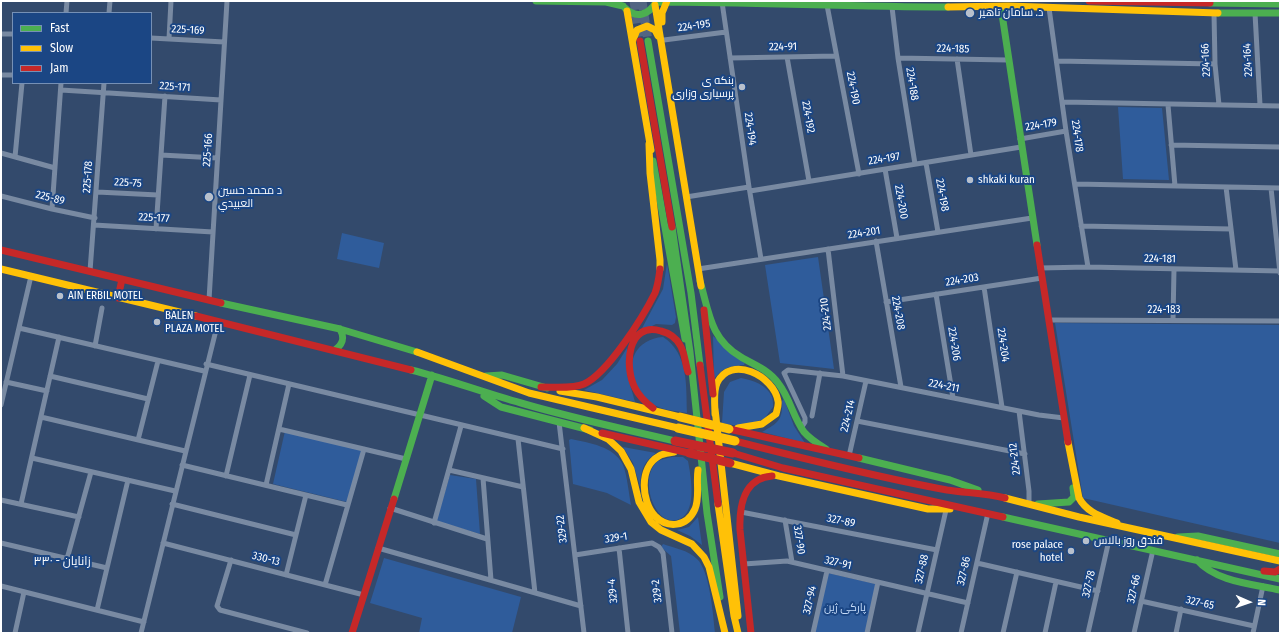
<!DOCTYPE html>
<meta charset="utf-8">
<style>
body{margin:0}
#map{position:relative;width:1281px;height:634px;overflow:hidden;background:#334a6c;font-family:"Fira Sans Condensed",sans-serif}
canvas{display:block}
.frame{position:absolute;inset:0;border:2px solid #fff;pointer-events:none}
.legend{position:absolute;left:12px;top:12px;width:140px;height:72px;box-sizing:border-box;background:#1b4684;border:1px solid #7690b5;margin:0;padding:5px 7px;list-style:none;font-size:12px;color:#fff}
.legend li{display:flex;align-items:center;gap:8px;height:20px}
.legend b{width:20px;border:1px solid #7690b5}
.north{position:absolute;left:1229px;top:582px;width:40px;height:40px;-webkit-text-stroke:3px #1b4684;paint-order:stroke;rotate:92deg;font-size:11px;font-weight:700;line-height:16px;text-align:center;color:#fff}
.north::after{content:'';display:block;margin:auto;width:14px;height:18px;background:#fff;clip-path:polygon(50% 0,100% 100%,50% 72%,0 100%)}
</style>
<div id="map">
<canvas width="1281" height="634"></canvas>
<div class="frame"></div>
<ul class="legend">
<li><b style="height:5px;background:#4caf50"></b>Fast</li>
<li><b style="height:5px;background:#ffc107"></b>Slow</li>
<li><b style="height:5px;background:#c62828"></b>Jam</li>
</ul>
<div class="north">N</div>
</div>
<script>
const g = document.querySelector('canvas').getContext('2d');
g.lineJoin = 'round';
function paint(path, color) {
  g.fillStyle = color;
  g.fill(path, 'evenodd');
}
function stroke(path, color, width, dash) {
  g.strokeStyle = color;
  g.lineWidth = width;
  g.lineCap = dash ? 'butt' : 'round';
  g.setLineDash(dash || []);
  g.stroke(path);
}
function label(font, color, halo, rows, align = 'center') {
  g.font = font + ' "Fira Sans Condensed",Cairo,sans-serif';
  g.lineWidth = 4;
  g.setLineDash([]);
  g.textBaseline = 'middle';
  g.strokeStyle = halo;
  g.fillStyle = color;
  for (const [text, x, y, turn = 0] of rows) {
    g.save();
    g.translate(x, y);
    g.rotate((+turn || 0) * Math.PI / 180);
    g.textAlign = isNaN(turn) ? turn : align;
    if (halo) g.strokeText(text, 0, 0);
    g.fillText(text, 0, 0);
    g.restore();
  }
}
paint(new Path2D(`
 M1118,107L1162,108L1169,180L1123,179Z
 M342,233L384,243L379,268L337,259Z
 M818,257L834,369L780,363L765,265Z
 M667,263L676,317L675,323L672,325L656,324L640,332L663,289Z
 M1055,323L1280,325V543L1083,498Z
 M713,336L745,363L744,365C729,366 724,367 714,379Z
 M663,337C689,354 686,386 687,413C676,411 660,410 651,403C646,399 639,392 636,386C625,362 636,339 663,337Z
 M627,348V374L635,402L584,390L602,380L617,364Z
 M741,378C753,380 767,385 772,397C773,400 773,404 773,407L764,419L755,422L738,426L722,423L724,392L730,382Z
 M784,399L794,426L805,443L762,432C778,423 783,420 782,401Z
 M285,431L362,450L347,502L273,484Z
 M571,439C589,443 614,446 623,465C627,474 629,495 631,505L607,493L573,484L569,440Z
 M623,447L656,453C643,462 641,471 640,486L633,463Z
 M672,457H683L688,461C691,477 698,514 677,520C673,521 666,520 663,517C649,506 642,474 658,461C662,459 668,458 672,457Z
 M450,475L476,479L480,534L436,521Z
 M698,517L702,545L690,536L677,530L689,527Z
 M663,544C674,548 688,550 697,559C710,571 713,615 715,633H680L671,556L661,547Z
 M384,558L521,597L512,633H419L422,618L370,603Z
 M828,573L876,584L865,633H815Z`), '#2f5c9b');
stroke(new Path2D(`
 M634,1L640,41
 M642,1L648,41`), '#526582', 9, [9, 4.5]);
stroke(new Path2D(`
 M722,2L749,187L761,259
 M827,5L859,174
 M892,7L898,58L915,164
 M1049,8L1066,131L1088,267
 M66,13L67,1
 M109,13L110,1
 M1214,13L1215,64L1219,105
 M1255,13L1260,105
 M1,34H13
 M151,38L224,42
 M169,39L171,1
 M664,40L726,32
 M787,57L809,181
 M730,58L836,56
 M898,58L1008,60
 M957,59L971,155
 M1057,61L1215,64
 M1,75H13
 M61,90L221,100
 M1063,102L1280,106
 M1168,105L1175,186
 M1020,139L1066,131
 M1171,145L1280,147
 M1,153L55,168
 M161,155L217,158
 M15,157L22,83
 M926,163L938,232
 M885,169L897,238
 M1075,184L1280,188
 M1226,187L1236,270
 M1271,188L1280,273
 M750,191L1021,147
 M97,192L158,195
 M1,196L52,209L95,218
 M686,197L749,187
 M52,209L61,83
 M94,225L213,232
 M1081,226L1231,229
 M156,229L165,96
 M876,241L901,387
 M828,249L843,376
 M1040,268L1088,267L1280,271
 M698,269L1032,218
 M90,271L104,83
 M984,287L1002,407
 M936,294L953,398
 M209,300L227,1
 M886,302L1042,278
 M1049,320L1280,321
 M1173,320L1174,269
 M19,328L204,371
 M95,346L102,308
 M206,364L563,449
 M50,376L148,399
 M6,382L47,391
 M1,405L31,276
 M1019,411L1029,491V504
 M812,416L820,373
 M41,417L185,451
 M857,421L1025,454
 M559,422L584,633
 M801,428L805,422V418L784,373L788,370L843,376L1039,415L1064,418
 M279,429L406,459
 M518,439L535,593
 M138,440L158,361
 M849,456L866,381
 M32,458L175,491
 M182,465L347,505
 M449,470L523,487
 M226,476L250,375
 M483,478L491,580
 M266,485L289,384
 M1,500L79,517
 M21,504L59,337
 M172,504L296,535
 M390,508L487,539
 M741,512L937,550
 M785,520L792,562
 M434,523L461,426
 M1,543L107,568
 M163,543L364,595
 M378,548L581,606
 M619,548L628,633
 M575,555L652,543L659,547L663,553L672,633
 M67,559L91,472
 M231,560L217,606L220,610L307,633
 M977,563L1098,591
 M744,564L787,561L968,603
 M286,575L306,495
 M325,585L364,449
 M1,586L144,622
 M1141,601L1254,626
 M97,610L128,480
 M15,633L24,592
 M141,633L218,322
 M813,633L827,571
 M867,633L878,582
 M918,633L946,510
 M961,633L988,513
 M1003,633L1017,572
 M1045,633L1056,582
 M1088,633L1109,540
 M1134,633L1153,550
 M1176,633L1181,609
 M1253,633L1263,586`), '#798aa2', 5);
stroke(new Path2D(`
 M536,1L606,2L623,6
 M656,2C754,2 851,7 948,7
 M1210,3L1280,4
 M994,7L999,9L1002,14L1037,245
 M625,8C636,19 649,15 656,2
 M1218,13H1280
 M648,41L691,293L700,365
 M653,161L685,339
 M672,227L690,352L707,513
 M700,281C709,312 710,339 741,357C754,365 769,370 778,383C790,398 793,417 804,432C810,439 818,444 826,449
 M221,303L340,329L417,352
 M335,350C343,344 345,338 340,329
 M411,370C448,379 484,393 521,403C572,418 624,429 675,441
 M486,376L502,375L547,388
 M484,396L501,407L590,430
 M859,458L950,480L978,490
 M394,499L432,375
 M1038,504L1069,502L1074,497L1073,488
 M707,513L720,597
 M1003,517L1280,579
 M1178,537L1198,536L1280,554
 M1197,560C1216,582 1253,584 1280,590`), '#4caf50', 7);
stroke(new Path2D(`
 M655,5L701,286
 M948,7L1008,6L1218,13
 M627,11L651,150
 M662,22V13L667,1
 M633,40L637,30L647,26L655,30L658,36
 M649,144L650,173L660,260V269
 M1,269L196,316
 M417,352L529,393L678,428
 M560,391L597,397L680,417
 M715,409L738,616
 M715,414C715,404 713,392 717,383C731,354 774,376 778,401C779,405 777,410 776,414L762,424L738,428
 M584,428L608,439L621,451L631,469L639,502L651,522L661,530L692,544L704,557L709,567L725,633
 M1068,442L1079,498C1087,513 1103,517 1117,523
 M674,452C670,453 663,453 659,456C639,467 641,501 655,516C668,529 687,527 695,509C700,497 696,483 698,470
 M730,463L779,476L928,509H950
 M1005,498L1079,517L1280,561
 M718,504L734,616L738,633`), '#ffc107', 7);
stroke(new Path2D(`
 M1089,1L1210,3
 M640,41L672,227
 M1037,245L1068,442
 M1,250L221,303
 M118,298L122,279
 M704,310L713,394
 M196,316L411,370
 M700,365L718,504
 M541,387C553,387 573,389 584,384C608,373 643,317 655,293C658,285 659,277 660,269
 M653,408C645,402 639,396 635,388C624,367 627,321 661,331C669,333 676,338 680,345C685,353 685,363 688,372
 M729,429L859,458
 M602,433L689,453
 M735,441C805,459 876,477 947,490C966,493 986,493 1005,498
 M733,453L783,468L1003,517
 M1264,571L1275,572L1280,569
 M352,633L394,499
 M751,633L740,530C739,506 744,478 772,476`), '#c62828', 7);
stroke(new Path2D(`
 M680,417L729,429
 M678,428L735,441`), '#ffc107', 9);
stroke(new Path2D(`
 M675,441L733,453
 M689,453L730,463`), '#c62828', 9);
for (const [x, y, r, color] of [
 [970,13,5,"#b8c0cc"],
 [742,87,4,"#b8c0cc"],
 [970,180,4,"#b8c0cc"],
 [209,197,5,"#b8c0cc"],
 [60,296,4,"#b8c0cc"],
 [157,322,4,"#b8c0cc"],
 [1086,541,4,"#b8c0cc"],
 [1071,551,4,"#b8c0cc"]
]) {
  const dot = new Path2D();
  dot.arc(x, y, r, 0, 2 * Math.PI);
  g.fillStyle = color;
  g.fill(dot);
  stroke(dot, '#1b4684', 1.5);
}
label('11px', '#fff', '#1b4684', [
 ["د. سامان تاهیر",979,13],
 ["بنكه ى",734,81,"right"],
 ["پرسيارى وزارى",734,94,"right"],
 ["shkaki kuran",978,180],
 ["د محمد حسين",218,191],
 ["العبيدي",218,204],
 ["AIN ERBIL MOTEL",68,296],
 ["BALEN",165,316],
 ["PLAZA MOTEL",165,329],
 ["فندق روز بالاس",1094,541],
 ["rose palace",1063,545,"right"],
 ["hotel",1063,558,"right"]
], 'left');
label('11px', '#fff', '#1b4684', [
 ["224-195",694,26,-8],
 ["225-169",188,30,3],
 ["224-91",783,47,-1],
 ["224-185",953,49,1],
 ["224-166",1206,60,-93],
 ["224-164",1248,60,-93],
 ["224-188",912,84,81],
 ["225-171",175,87,4],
 ["224-190",853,88,79],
 ["224-192",808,117,80],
 ["224-179",1041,125,-9],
 ["224-194",750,129,82],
 ["224-178",1077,136,82],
 ["225-166",208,150,-86],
 ["224-197",884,159,-9],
 ["225-178",88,177,-86],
 ["225-75",128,183,3],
 ["224-198",942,195,80],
 ["225-89",50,198,14],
 ["224-200",901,202,80],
 ["225-177",154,218,3],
 ["224-201",864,233,-9],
 ["224-181",1160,259,1],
 ["224-203",962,280,-9],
 ["224-183",1164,310],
 ["224-208",898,313,80],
 ["224-210",826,314,-97],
 ["224-206",954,344,81],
 ["224-204",1003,345,82],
 ["224-211",944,386,11],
 ["224-214",848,416,-77],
 ["224-212",1015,459,-97],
 ["327-89",841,521,11],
 ["329-22",562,529,-97],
 ["329-1",616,538,-9],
 ["327-90",799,540,81],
 ["330-13",266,559,14],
 ["327-91",838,563,13],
 ["327-88",922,569,-77],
 ["327-86",964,571,-77],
 ["327-78",1089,584,-77],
 ["327-66",1134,589,-78],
 ["329-4",613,591,-96],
 ["329-2",657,591,-97],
 ["327-94",810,600,-77],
 ["327-65",1200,603,13]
]);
label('11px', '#c5dbf8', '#1b4684', [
 ["پارکی ژین",845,608]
]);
label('12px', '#fff', '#1b4684', [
 ["زانایان - ٣٣٠",62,562]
]);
</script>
